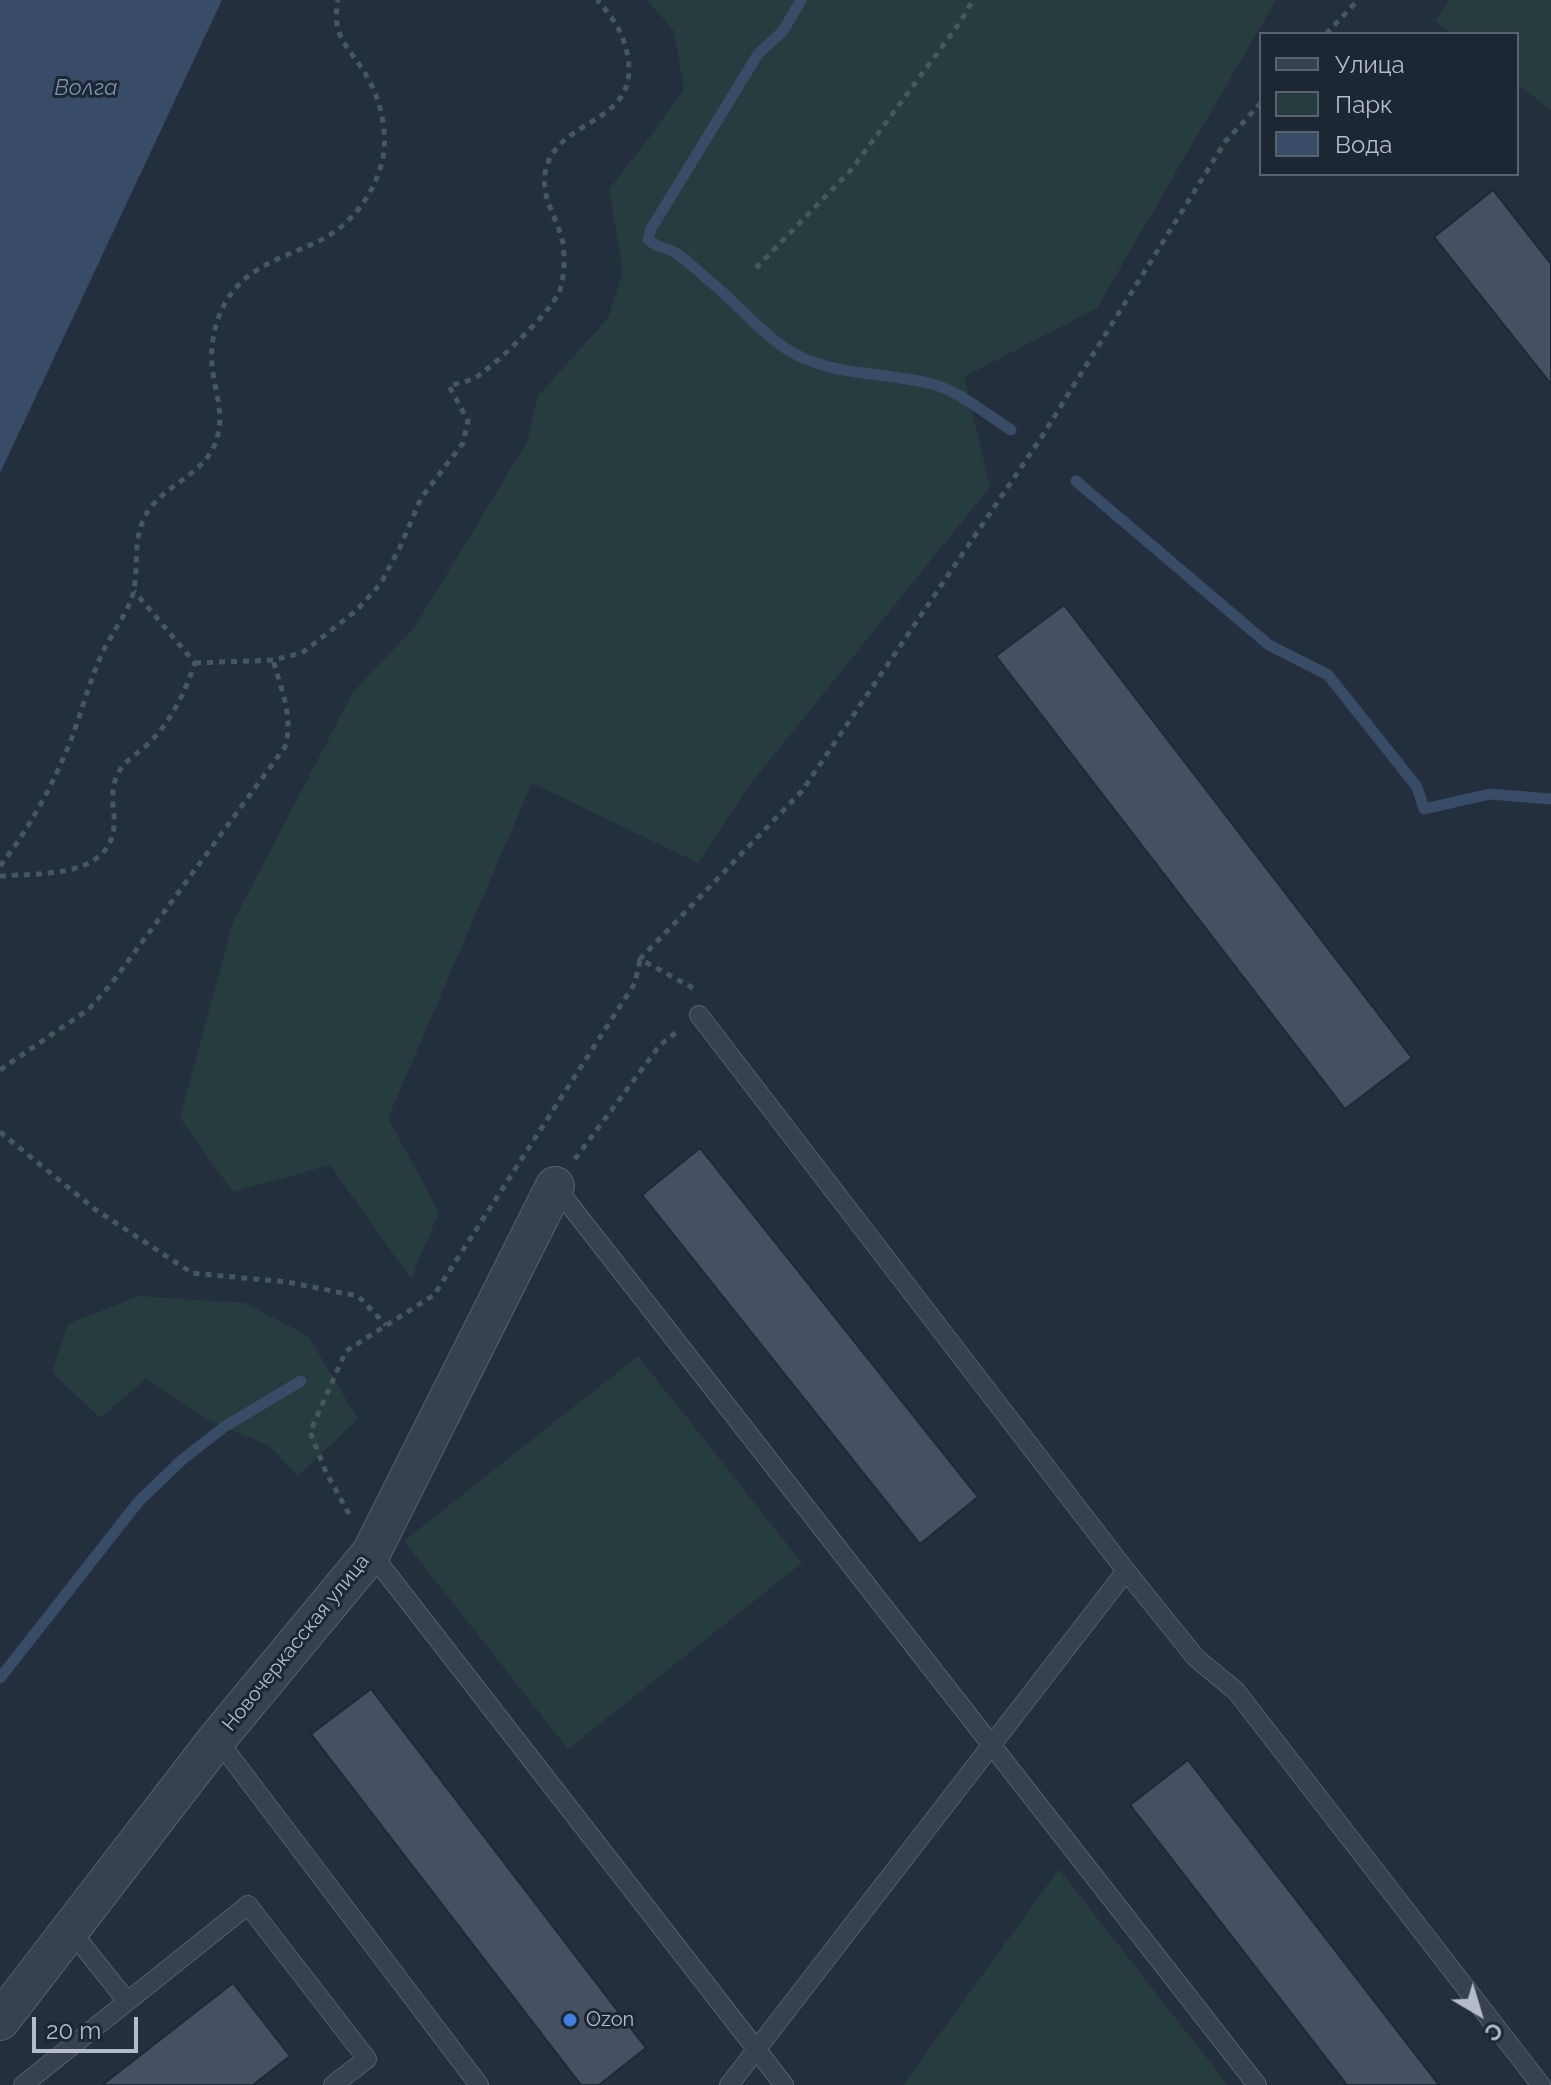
<!DOCTYPE html>
<meta charset="utf-8">
<style>
body{margin:0}
#map{position:relative;width:1551px;height:2085px;overflow:hidden;background:#242f3e;font-family:Raleway,sans-serif}
canvas{display:block}
.legend{position:absolute;left:1259px;top:32px;width:260px;height:144px;box-sizing:border-box;background:#1d2633;border:2px solid #59626f;margin:0;padding:10px 14px;list-style:none;font-size:24px;color:#b4bcc9}
.legend li{display:flex;align-items:center;gap:16px;height:40px}
.legend b{width:40px;border:2px solid #59626f}
.north{position:absolute;left:1439px;top:1973px;width:80px;height:80px;-webkit-text-stroke:6px #1d2633;paint-order:stroke;rotate:142deg;font-size:22px;font-weight:700;line-height:32px;text-align:center;color:#b4bcc9}
.north::after{content:'';display:block;margin:auto;width:28px;height:36px;background:#b4bcc9;clip-path:polygon(50% 0,100% 100%,50% 72%,0 100%)}
.scale{position:absolute;left:32px;top:2017px;width:106px;height:36px;box-sizing:border-box;border:4px solid #b4bcc9;border-top:0;padding-left:10px;font-size:24px;line-height:28px;white-space:nowrap;color:#b4bcc9;-webkit-text-stroke:6px #1d2633;paint-order:stroke}
</style>
<div id="map">
<canvas width="1551" height="2085"></canvas>
<ul class="legend">
<li><b style="height:10px;background:#38414e"></b>Улица</li>
<li><b style="height:22px;background:#263c3f"></b>Парк</li>
<li><b style="height:22px;background:#394c67"></b>Вода</li>
</ul>
<div class="north">С</div>
<div class="scale">20 m</div>
</div>
<script>
const g = document.querySelector('canvas').getContext('2d');
g.lineJoin = 'round';
function paint(path, color) {
  g.fillStyle = color;
  g.fill(path, 'evenodd');
}
function stroke(path, color, width, dash) {
  g.strokeStyle = color;
  g.lineWidth = width;
  g.lineCap = dash ? 'butt' : 'round';
  g.setLineDash(dash || []);
  g.stroke(path);
}
function label(font, color, halo, rows, align = 'center') {
  g.font = font + ' Raleway,sans-serif';
  g.lineWidth = 6;
  g.setLineDash([]);
  g.textBaseline = 'middle';
  g.strokeStyle = halo;
  g.fillStyle = color;
  for (const [text, x, y, turn = 0] of rows) {
    g.save();
    g.translate(x, y);
    g.rotate((+turn || 0) * Math.PI / 180);
    g.textAlign = isNaN(turn) ? turn : align;
    if (halo) g.strokeText(text, 0, 0);
    g.fillText(text, 0, 0);
    g.restore();
  }
}
paint(new Path2D(`
 M647,0H1276L1097,308L964,377L990,487L748,787L698,863L532,783L388,1118L439,1212L411,1279L330,1165L233,1192L180,1118L233,922L353,692L414,628L527,442L538,396L608,318L623,272L609,189L646,142L684,89L674,31Z
 M1449,0H1551V110L1517,84V34H1452L1435,21Z
 M139,1296L245,1303L308,1336L358,1419L298,1476L269,1446L205,1418L146,1379L100,1418L52,1372L68,1324Z
 M638,1356L802,1563L568,1749L404,1541Z
 M1059,1869L1228,2085H903Z`), '#263c3f');
paint(new Path2D(`
 M0,0H222L0,473Z`), '#394c67');
stroke(new Path2D(`
 M801,0L783,31L758,54L651,229L648,239C656,248 664,246 674,252C686,259 697,270 707,279C738,303 761,335 795,354C838,377 887,372 932,384C960,391 987,415 1011,430
 M1076,481L1269,645L1328,675L1417,787L1424,809L1490,794L1551,799
 M0,1678L139,1501L183,1459L224,1427L301,1381`), '#394c67', 11);
const building = new Path2D(`
 M1493,190L1551,264V384L1434,237Z
 M1064,605L1412,1058L1345,1109L996,656Z
 M700,1148L978,1497L920,1544L642,1195Z
 M371,1689L646,2048L599,2085H581L311,1734Z
 M1188,1760L1439,2085H1347L1130,1805Z
 M233,1983L290,2056L253,2085H102Z`);
paint(building, '#455162');
stroke(building, '#1f2835', 2);
const service = new Path2D(`
 M699,1015L1126,1571L1196,1658L1236,1691L1541,2085
 M555,1186L1257,2085
 M371,1553L784,2085
 M217,1739L479,2085
 M71,1931L127,2001
 M23,2085L248,1905L367,2059L333,2085
 M729,2085L1126,1571`);
const minor = new Path2D(`
 M0,2021L217,1739L371,1553L555,1186`);
stroke(service, '#565f6c', 20);
stroke(minor, '#565f6c', 40);
stroke(new Path2D(`
 M1326,34L1358,0
 M756,268L851,170L961,21L973,0
 M195,663L273,660L302,653L357,610L381,583L401,545L421,498L463,443L468,421L449,386C459,383 470,381 478,376C497,363 556,308 561,287C564,275 565,257 563,244C559,220 541,200 545,174C553,117 639,127 628,58C624,34 613,17 597,0
 M0,866C29,829 51,788 69,745C81,715 88,684 102,654C110,635 131,609 134,589C138,567 134,544 142,523C155,487 201,479 215,444C225,417 217,400 213,373C209,350 214,323 225,303C246,266 283,258 319,241C352,225 376,192 383,157C388,132 380,97 366,75C349,46 331,38 338,0
 M0,876C43,873 119,879 114,815C112,799 111,781 122,767C129,758 141,751 149,743C172,720 185,692 195,663L134,591
 M693,988L640,959L802,791L1041,438L1225,142L1261,103
 M0,1070L89,1009L112,983L285,747C294,717 281,689 273,660
 M0,1132L96,1210L192,1273L287,1282L358,1296L386,1325
 M575,1159L660,1045L679,1030
 M349,1514L326,1472L310,1432L346,1351L434,1295L635,983L640,959`), '#44595c', 5, [6, 6]);
stroke(service, '#38414e', 18);
stroke(minor, '#38414e', 38);
for (const [x, y, r, color] of [
 [570,2020,8,"#3f7fe0"]
]) {
  const dot = new Path2D();
  dot.arc(x, y, r, 0, 2 * Math.PI);
  g.fillStyle = color;
  g.fill(dot);
  stroke(dot, '#1d2633', 3);
}
label('20px', '#b4bcc9', '#1d2633', [
 ["Новочеркасская улица",296,1643,-51]
]);
label('20px', '#b4bcc9', '#1d2633', [
 ["Ozon",586,2020]
], 'left');
label('italic 22px', '#7c92b1', '#1d2633', [
 ["Волга",86,88]
]);
</script>
